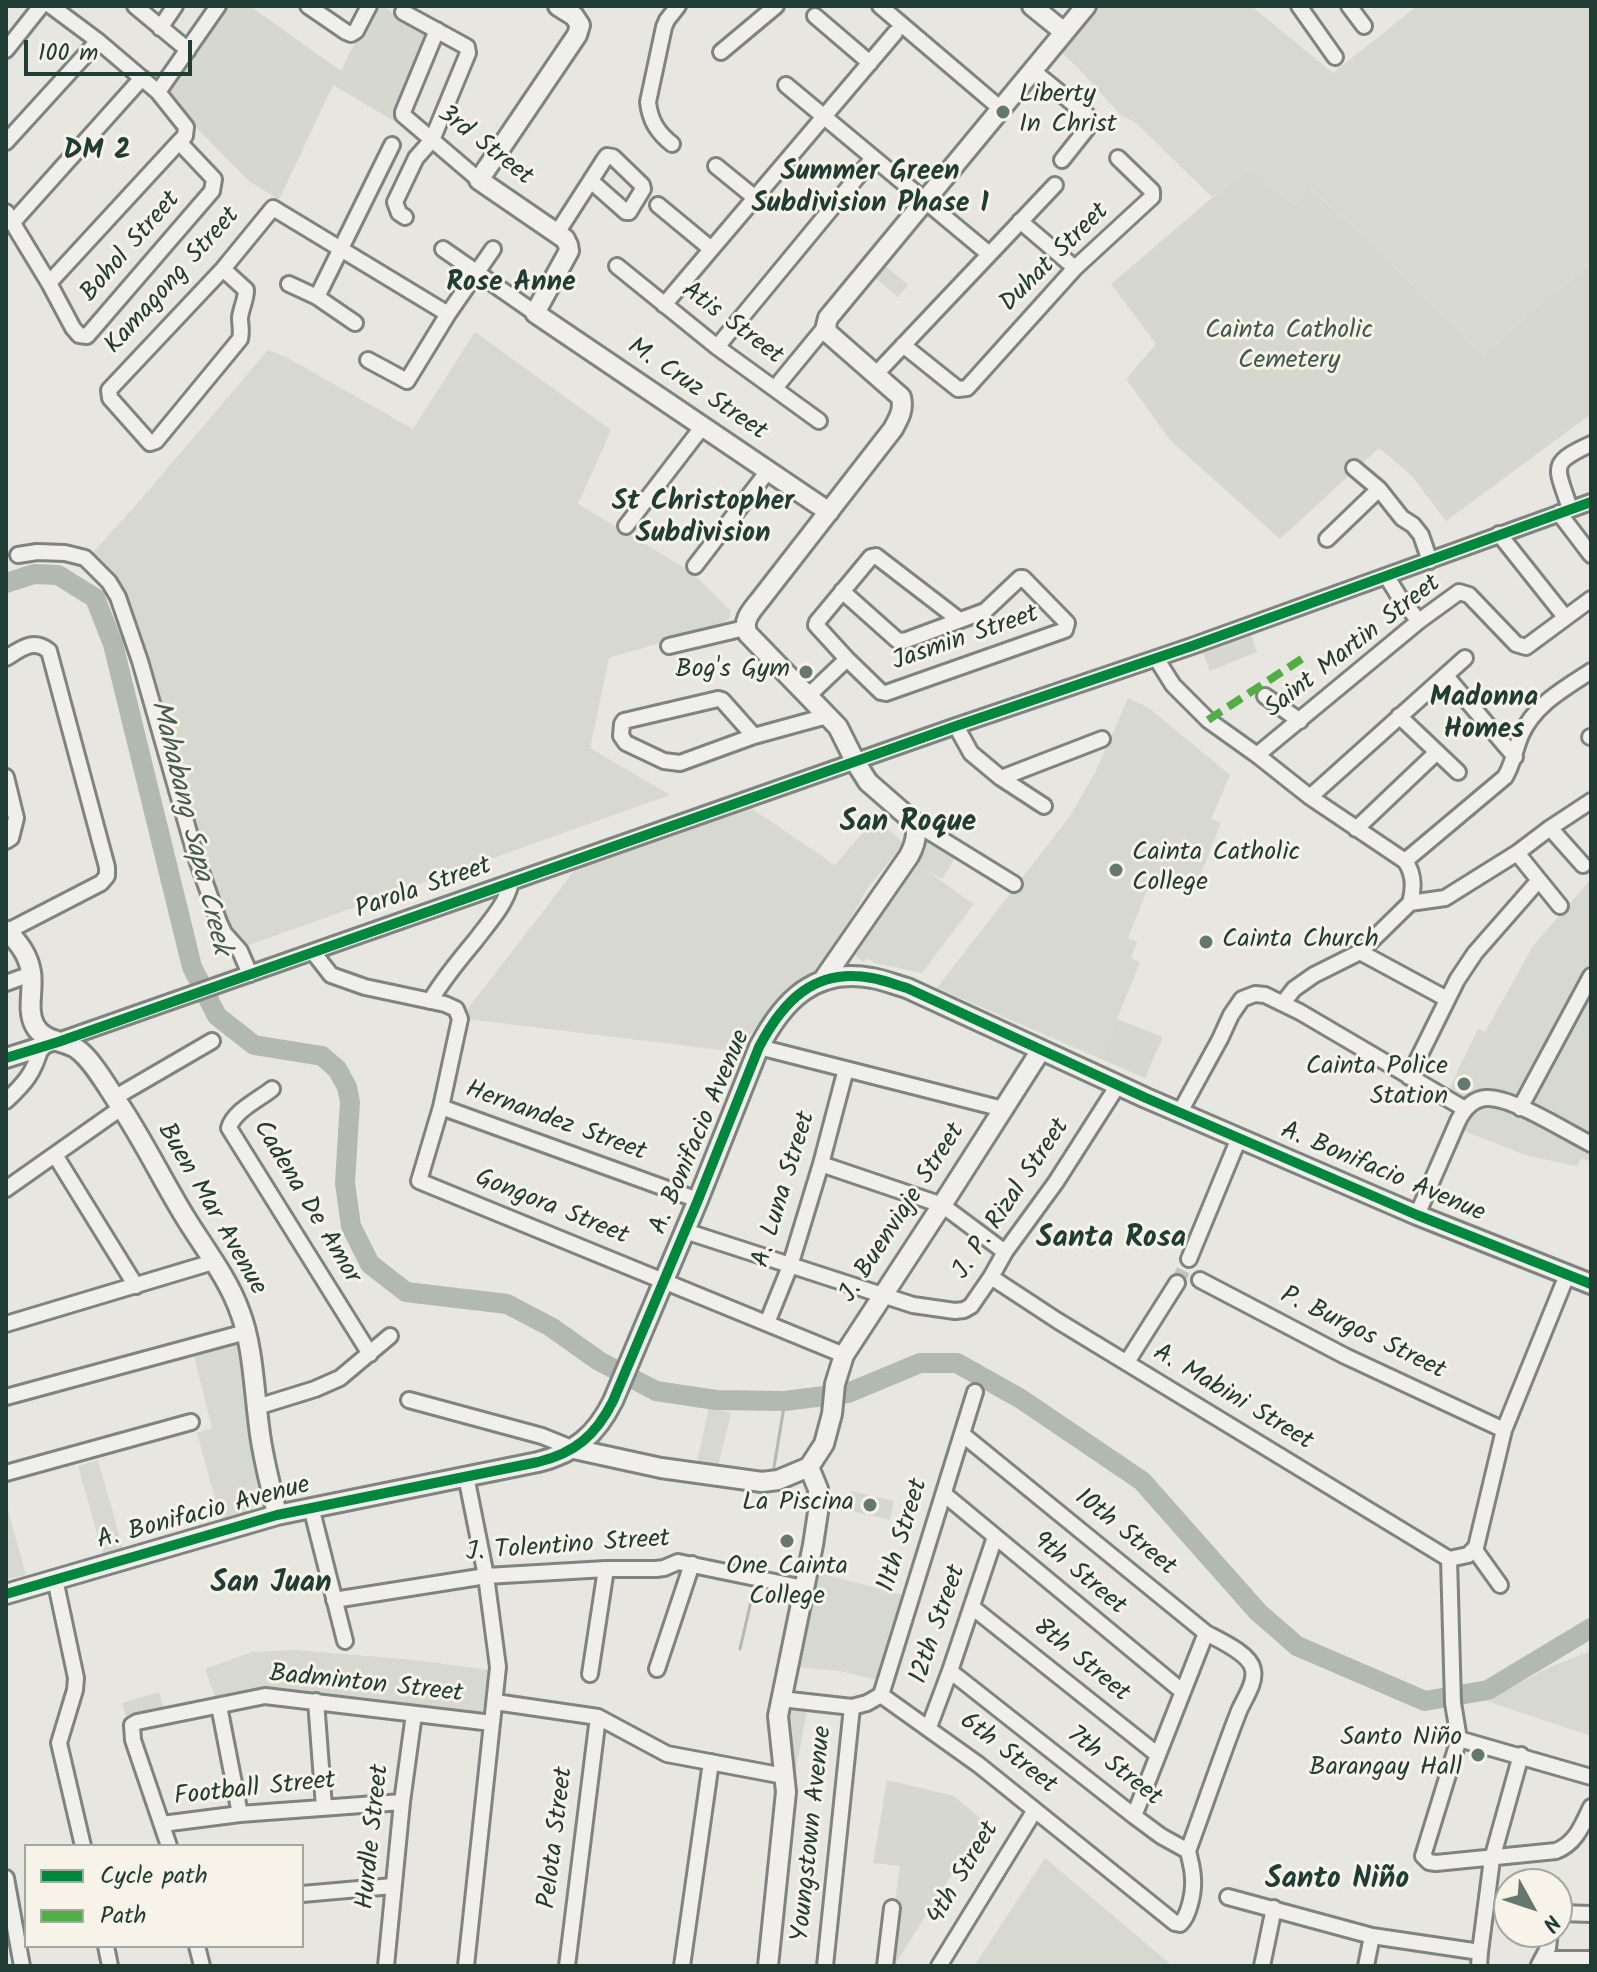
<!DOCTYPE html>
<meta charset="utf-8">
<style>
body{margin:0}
#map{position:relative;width:1597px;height:1972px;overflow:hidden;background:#e7e6e0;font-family:Kalam,sans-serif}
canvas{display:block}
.frame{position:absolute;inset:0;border:8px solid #1f3d34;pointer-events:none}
.legend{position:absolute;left:24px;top:1844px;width:280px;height:104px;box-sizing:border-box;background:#f7f3e8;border:2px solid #a1aaa0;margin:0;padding:10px 14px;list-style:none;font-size:24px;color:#1f3d34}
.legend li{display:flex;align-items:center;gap:16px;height:40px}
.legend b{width:40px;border:2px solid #a1aaa0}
.north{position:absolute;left:1493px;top:1868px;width:80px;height:80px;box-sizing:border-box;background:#f7f3e8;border:2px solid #a1aaa0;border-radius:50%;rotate:130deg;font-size:22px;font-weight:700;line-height:32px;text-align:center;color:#1f3d34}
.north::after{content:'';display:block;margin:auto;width:28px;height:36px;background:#657870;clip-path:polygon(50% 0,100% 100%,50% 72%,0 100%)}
.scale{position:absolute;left:24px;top:40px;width:168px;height:36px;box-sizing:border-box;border:4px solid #1f3d34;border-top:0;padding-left:10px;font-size:24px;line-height:28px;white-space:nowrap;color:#1f3d34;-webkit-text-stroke:6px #f7f3e8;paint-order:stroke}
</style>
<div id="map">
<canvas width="1597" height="1972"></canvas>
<div class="frame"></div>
<ul class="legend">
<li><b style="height:10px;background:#00873e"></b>Cycle path</li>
<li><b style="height:10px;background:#52ad45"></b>Path</li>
</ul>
<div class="north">N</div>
<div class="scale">100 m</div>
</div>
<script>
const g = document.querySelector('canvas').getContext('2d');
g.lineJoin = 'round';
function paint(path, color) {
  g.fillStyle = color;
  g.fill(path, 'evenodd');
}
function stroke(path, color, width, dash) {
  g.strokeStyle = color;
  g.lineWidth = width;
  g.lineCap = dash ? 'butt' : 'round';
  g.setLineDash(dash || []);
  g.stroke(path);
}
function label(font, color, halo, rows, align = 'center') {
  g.font = font + ' Kalam,sans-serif';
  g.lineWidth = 6;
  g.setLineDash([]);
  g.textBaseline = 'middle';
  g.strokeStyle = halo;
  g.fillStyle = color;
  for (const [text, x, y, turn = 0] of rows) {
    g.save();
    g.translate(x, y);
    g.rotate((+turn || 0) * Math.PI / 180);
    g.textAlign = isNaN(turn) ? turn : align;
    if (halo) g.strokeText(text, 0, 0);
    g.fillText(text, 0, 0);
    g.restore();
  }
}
paint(new Path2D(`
 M1093,6H1251L1333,73L1417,6H1591V262L1483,354L1364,236L1310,188L1295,204L1247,168L1212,197L1136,123L1122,116L1076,66L1057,49Z
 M883,264L908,285L898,297L873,276Z
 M475,332L611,430L578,504L690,571L730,610V617L721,625L609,658L590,748L670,795L243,947L221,922L128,613L88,558L143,497L268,350L286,357L413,429Z
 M1128,698L1149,708L1230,775L1211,819L1221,823L1192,897L1151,880L1128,938L1137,942L1131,958L1140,962L1101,1059L937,988L1070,816L1096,771Z
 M748,806L835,865L875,818L904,843L867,889L820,974L789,998L781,994L737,1052L467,1019L466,1011L578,866Z
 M927,835L958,853L942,879L925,870L974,904L922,973L874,963L867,958L864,962L852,953L915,864L912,861Z
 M1591,879V1162L1581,1158L1577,1166L1528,1156L1459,1129L1469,1108L1446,1095L1478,1029L1485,1032L1533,946Z
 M237,1342L246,1391L259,1491L258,1504L248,1513L221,1520L197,1433L212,1428L194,1356Z
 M709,1408L731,1413L717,1470L696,1466Z
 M98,1460L123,1549L103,1555L78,1466Z
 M6,1503L26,1575L6,1579Z
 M815,1572L904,1595L882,1681L839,1671L793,1667Z
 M296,1650L415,1660L489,1670L482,1716L360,1699L265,1692L216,1699L205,1669L252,1652Z
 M1591,1651V1736L1486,1701L1550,1667Z
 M1045,1858L1169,1963L1168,1966H974Z`), '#d7d9d0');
paint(new Path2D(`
 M226,6H250L341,71L373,6H382L433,38L394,121L333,85L279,200L249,181L166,97Z
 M1247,168L1295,204L1309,188L1364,236L1483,354L1591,262V414L1446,521L1411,475L1379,448L1280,539L1170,440L1126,379L1156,344L1111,284Z
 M1250,632L1257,652L1210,671L1202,651Z
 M1117,1019L1163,1037L1145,1078L1101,1059Z
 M851,1491L894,1501L890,1520L847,1510Z
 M159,1692L164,1709L127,1720L122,1703Z
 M785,1707L807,1710L794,1780Z
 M887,1780L954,1796L985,1822L894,1966H886L900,1866L873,1863Z`), '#d6d8cf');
stroke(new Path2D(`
 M773,1473L785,1401
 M740,1649L752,1597`), '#b2b9b0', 3);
stroke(new Path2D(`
 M6,583L34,574L58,575L95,598L113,644L192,967L217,1016L254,1045L322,1056L337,1069L347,1087L350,1102L345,1183L351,1226L370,1264L406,1292L507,1304L551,1327L599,1361L656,1391L716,1400L785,1401L848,1393L920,1363H957L1021,1399L1142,1481L1258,1612L1297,1646L1425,1701L1488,1690L1591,1628`), '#b2b9b0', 20);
stroke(new Path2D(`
 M1177,1283L1189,1259`), '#bfc4be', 14, [14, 7]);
const street = new Path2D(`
 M135,6L188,50
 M308,6L346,32L351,34L356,31L369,6
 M880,6L1001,109
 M1299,6L1335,57
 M1349,6L1364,26
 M403,12L467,47L468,53L432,140L416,158L395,202L399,213L405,217
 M815,16L870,63
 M160,28L175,6
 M437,30L403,112V115L479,180
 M6,50L41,6
 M721,52L776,6
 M1032,70L1086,114L1090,121L1089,126L1062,160
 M786,85L989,254
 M158,92L218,6
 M6,142L98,41
 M672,144C658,133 650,121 648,102L664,27L667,20L678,6
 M716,166L754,197
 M658,205L710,248
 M6,212L49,283L73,328L79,335L87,336L212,191L214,179L179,142
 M1020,221L1075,268
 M13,222L142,78
 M557,233L604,160L607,156L613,157L642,185L643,189L629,212H626L591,181
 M443,249L535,313
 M617,266L717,347L819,421
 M223,269L246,290C246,300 241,308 240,318C240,325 242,331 240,339L156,441L150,443L110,398L109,390L223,269L273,208L448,314
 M49,283L179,142L185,136L186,127L158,92L98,41L51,6
 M289,284L317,297L355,323
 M317,297L392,145
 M664,305L895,33
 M903,345L958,389L967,388L1075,268L1152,197V191L1118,158
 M717,347L873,158
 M368,360L407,381L448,314L493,249
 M876,374L1055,185
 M775,388L826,326
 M1354,468L1379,489L1402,518L1413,525L1421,535L1430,561
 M1570,509C1557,467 1547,464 1591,444
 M1559,513L1591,555
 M626,526L703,426
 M1499,534L1565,617
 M1327,539L1379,489
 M18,555L37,552L65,553L85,558L109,582L118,597L140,661L196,857L219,922L224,933L240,951L250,974
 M695,566L768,471
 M1387,577L1400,598L1419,621
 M842,591L897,640L904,641L985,611L1020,578H1023L1067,623L1065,630L886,693L881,692L847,659L816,625L817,622L871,557L876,556L958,619
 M669,646L745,628
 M6,658C21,649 33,638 49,651L107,867V876L101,883L8,931
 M1156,658L1173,685L1208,720L1257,755L1310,797L1405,861C1414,873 1414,889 1410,903
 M1446,676L1515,757
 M1265,696L1300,721
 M807,697L847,659
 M1399,716L1458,772
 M956,726L971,753L1001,778L1044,806
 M754,736L722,700L718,699L624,721L622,724L621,736L626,743L664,761L680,763L754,736L827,716
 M1590,737H1591
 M1257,755L1419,621L1459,592L1469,595L1516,644L1526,647L1591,599
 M6,777L16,818L11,838L6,841
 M1001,778L1102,739
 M1310,797L1465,658
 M915,823L1014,884
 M1550,828L1583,865
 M1356,829L1437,752
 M1517,853L1560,906
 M1405,861L1505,777C1513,764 1515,749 1521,735C1535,704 1564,689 1591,671
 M1410,903L1445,898L1517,853L1550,828L1591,801
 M313,952L331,975L365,987L445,1004L456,1009L460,1019L441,1107L419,1181L844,1355
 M1360,952L1447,999
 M6,983L31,974
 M430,1001C443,980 459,960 475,941C489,922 505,906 511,883
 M1283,1003L1294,989L1314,975L1360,952L1410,903
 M759,1047L1003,1109
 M1409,1077L1457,980L1475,953L1539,880
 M272,1089C258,1100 234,1111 229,1128L370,1354
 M114,1098L212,1041
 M6,1101C25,1083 34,1073 41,1047L956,726L1192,646L1591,502
 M441,1107L698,1200
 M1520,1108L1591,976
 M1180,1112L1220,1039L1231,1015L1242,999L1255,994L1265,995L1300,1012L1465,1109
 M55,1155L136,1286
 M821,1164L942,1205L1005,1252
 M6,1189L121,1108
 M1417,1215L1458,1121C1464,1109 1472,1099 1486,1098C1511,1096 1567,1132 1591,1144
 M685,1231L913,1305L955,1311L964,1310L971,1306L991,1277L1005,1252L1056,1182L1118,1085
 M1189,1259L1239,1138
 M991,1277L1058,1321L1449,1559
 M1200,1280L1345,1356L1504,1430
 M767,1323L790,1266L821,1164L846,1069
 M6,1324L213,1262
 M1127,1362L1177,1283
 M6,1397L246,1332
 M409,1400L542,1436L574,1449
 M257,1407L315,1389L340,1378L390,1336
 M962,1434L1206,1633C1219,1640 1251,1654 1253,1670C1256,1683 1244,1699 1239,1711C1221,1757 1205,1805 1188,1851
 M6,1473L191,1422
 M466,1476L486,1576L498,1667L466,1966
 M944,1494L1183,1692
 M311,1507L345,1641
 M1475,1550L1500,1585
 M1449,1559L1453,1703L1459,1739L1423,1856L1429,1862L1436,1863L1556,1851C1576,1843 1582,1826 1591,1807
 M1449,1559L1468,1555L1476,1547L1504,1430L1567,1275
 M55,1579L76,1678L75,1690L59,1743L83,1846
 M334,1600L486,1576L606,1569H656L664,1568L678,1562L804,1588
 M972,1607L1158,1755
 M657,1669L692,1564
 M590,1674L606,1569
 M881,1695L975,1392
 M781,1699L852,1707L867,1703L881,1695L979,1765L1175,1923L1180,1924C1189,1916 1194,1892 1193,1879C1193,1870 1190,1860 1188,1851L1161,1836L1134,1816L950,1671
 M316,1701L324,1807
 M495,1702L598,1717L667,1754L784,1776
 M219,1706L240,1814
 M929,1727L950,1671L995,1537
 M1459,1739L1591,1777
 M1134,1816L1206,1633
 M162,1824L240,1814L402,1802
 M169,1846L133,1740L132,1725L137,1722L265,1696L492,1723
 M6,1878L22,1966
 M302,1894L393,1886
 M1228,1897L1372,1936L1480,1952
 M1557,1916L1560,1913L1591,1914
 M106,1946L110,1966
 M197,1946L202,1966
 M1544,1959H1591
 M1539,1965L1548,1948L1550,1932
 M386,1966L402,1802L414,1714
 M567,1966L598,1717
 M682,1966L711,1762
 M825,1966L852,1707
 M885,1966L892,1908
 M939,1966L1035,1810
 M1262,1966L1274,1908
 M1366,1966L1372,1936
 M1479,1966L1480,1952L1492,1859L1521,1755`);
const secondary = new Path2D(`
 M558,6L574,16L580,25L577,35L479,180L565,239L568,245L569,251L535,313L829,512
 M1032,6L1064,32
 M8,931C19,944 28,954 31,972C34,989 26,1010 35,1026C44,1042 63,1040 77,1049C93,1060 109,1090 121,1107C144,1142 163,1181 185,1217C204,1248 228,1278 240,1312C253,1346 254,1389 259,1426C262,1456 271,1486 277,1515
 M823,980L909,856C915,845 918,835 915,823L868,782L856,763L838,727L748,634C741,621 752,610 760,600L893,429C899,418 904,410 901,397L828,333L826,326L828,318L1086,6
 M6,1058L41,1047
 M574,1449L661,1468L762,1482L778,1480L809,1467L824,1444L832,1414L835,1384L844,1355L942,1205L1041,1050
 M6,1594L277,1515L538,1462C575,1453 596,1435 613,1401L698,1200L759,1047C783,1001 815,967 872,978C884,980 896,985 907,988L1146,1098L1417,1215L1591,1284
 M768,1966L786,1792L778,1716L813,1545L818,1512V1489L809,1467`);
stroke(street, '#7e847f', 20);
stroke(secondary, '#7e847f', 24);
stroke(street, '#f0efeb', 14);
stroke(secondary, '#f0efeb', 18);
stroke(new Path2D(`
 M1208,720L1303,658`), '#52ad45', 8, [16, 8]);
stroke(new Path2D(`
 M6,1058L58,1042L956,726L1192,646L1591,502
 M6,1594L277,1515L538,1462C575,1453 596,1435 613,1401L698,1200L759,1047C783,1001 815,967 872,978C884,980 896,985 907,988L1146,1098L1417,1215L1591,1284`), '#00873e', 10);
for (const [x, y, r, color] of [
 [1003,112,8,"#657870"],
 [806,672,8,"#657870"],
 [1116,870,8,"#657870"],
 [1206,942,8,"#657870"],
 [1464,1084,8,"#657870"],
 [870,1505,8,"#657870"],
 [787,1541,8,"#657870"],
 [1478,1755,8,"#657870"]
]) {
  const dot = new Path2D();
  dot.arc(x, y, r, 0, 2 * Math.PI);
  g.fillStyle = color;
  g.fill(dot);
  stroke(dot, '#f7f3e8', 3);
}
label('26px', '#1f3d34', '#f7f3e8', [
 ["Liberty",1019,97,"left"],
 ["In Christ",1019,127,"left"],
 ["Bog's Gym",790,672],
 ["Cainta Catholic",1132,855,"left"],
 ["College",1132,885,"left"],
 ["Cainta Church",1222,942,"left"],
 ["Cainta Police",1448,1069],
 ["Station",1448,1099],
 ["La Piscina",854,1505],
 ["One Cainta",787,1569,"center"],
 ["College",787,1599,"center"],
 ["Santo Niño",1462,1740],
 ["Barangay Hall",1462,1770]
], 'right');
label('26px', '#1f3d34', '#f7f3e8', [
 ["3rd Street",484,147,38],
 ["Bohol Street",132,248,-49],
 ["Duhat Street",1056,259,-45],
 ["Kamagong Street",174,282,-48],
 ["Atis Street",731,325,37],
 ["M. Cruz Street",696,391,34],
 ["Jasmin Street",966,640,-19],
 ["Saint Martin Street",1354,648,-38],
 ["Parola Street",424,890,-19],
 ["Hernandez Street",555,1123,20],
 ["A. Bonifacio Avenue",702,1133,-67],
 ["A. Bonifacio Avenue",1382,1174,23],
 ["A. Luna Street",786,1190,-73],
 ["J. P. Rizal Street",1013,1200,-56],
 ["Cadena De Amor",305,1203,59],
 ["Gongora Street",551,1209,22],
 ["Buen Mar Avenue",210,1210,60],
 ["J. Buenviaje Street",904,1214,-57],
 ["P. Burgos Street",1362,1335,26],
 ["A. Mabini Street",1232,1399,31],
 ["A. Bonifacio Avenue",204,1515,-15],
 ["10th Street",1124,1534,39],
 ["11th Street",905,1536,-73],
 ["J. Tolentino Street",568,1548,-4],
 ["9th Street",1078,1575,40],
 ["12th Street",940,1625,-71],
 ["8th Street",1080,1662,39],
 ["Badminton Street",366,1686,6],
 ["6th Street",1007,1755,38],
 ["7th Street",1113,1768,38],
 ["Football Street",255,1791,-6],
 ["Youngstown Avenue",814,1834,-84],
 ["Hurdle Street",375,1837,-84],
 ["Pelota Street",558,1838,-83],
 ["4th Street",965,1874,-59]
]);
label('26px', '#415a50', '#f7f3e8', [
 ["Cainta Catholic",1289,333],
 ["Cemetery",1289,363]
]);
label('bold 28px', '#1f3d34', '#f7f3e8', [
 ["DM 2",97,153],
 ["Summer Green",870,174],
 ["Subdivision Phase 1",870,206],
 ["Rose Anne",511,285],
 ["St Christopher",703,504],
 ["Subdivision",703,536],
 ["Madonna",1484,700],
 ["Homes",1484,732]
]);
label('italic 28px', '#445c53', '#f7f3e8', [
 ["Mahabang Sapa Creek",188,828,76]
]);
label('bold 30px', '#1f3d34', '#f7f3e8', [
 ["San Roque",908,825],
 ["Santa Rosa",1111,1241],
 ["San Juan",271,1586],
 ["Santo Niño",1337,1882]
]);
</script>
